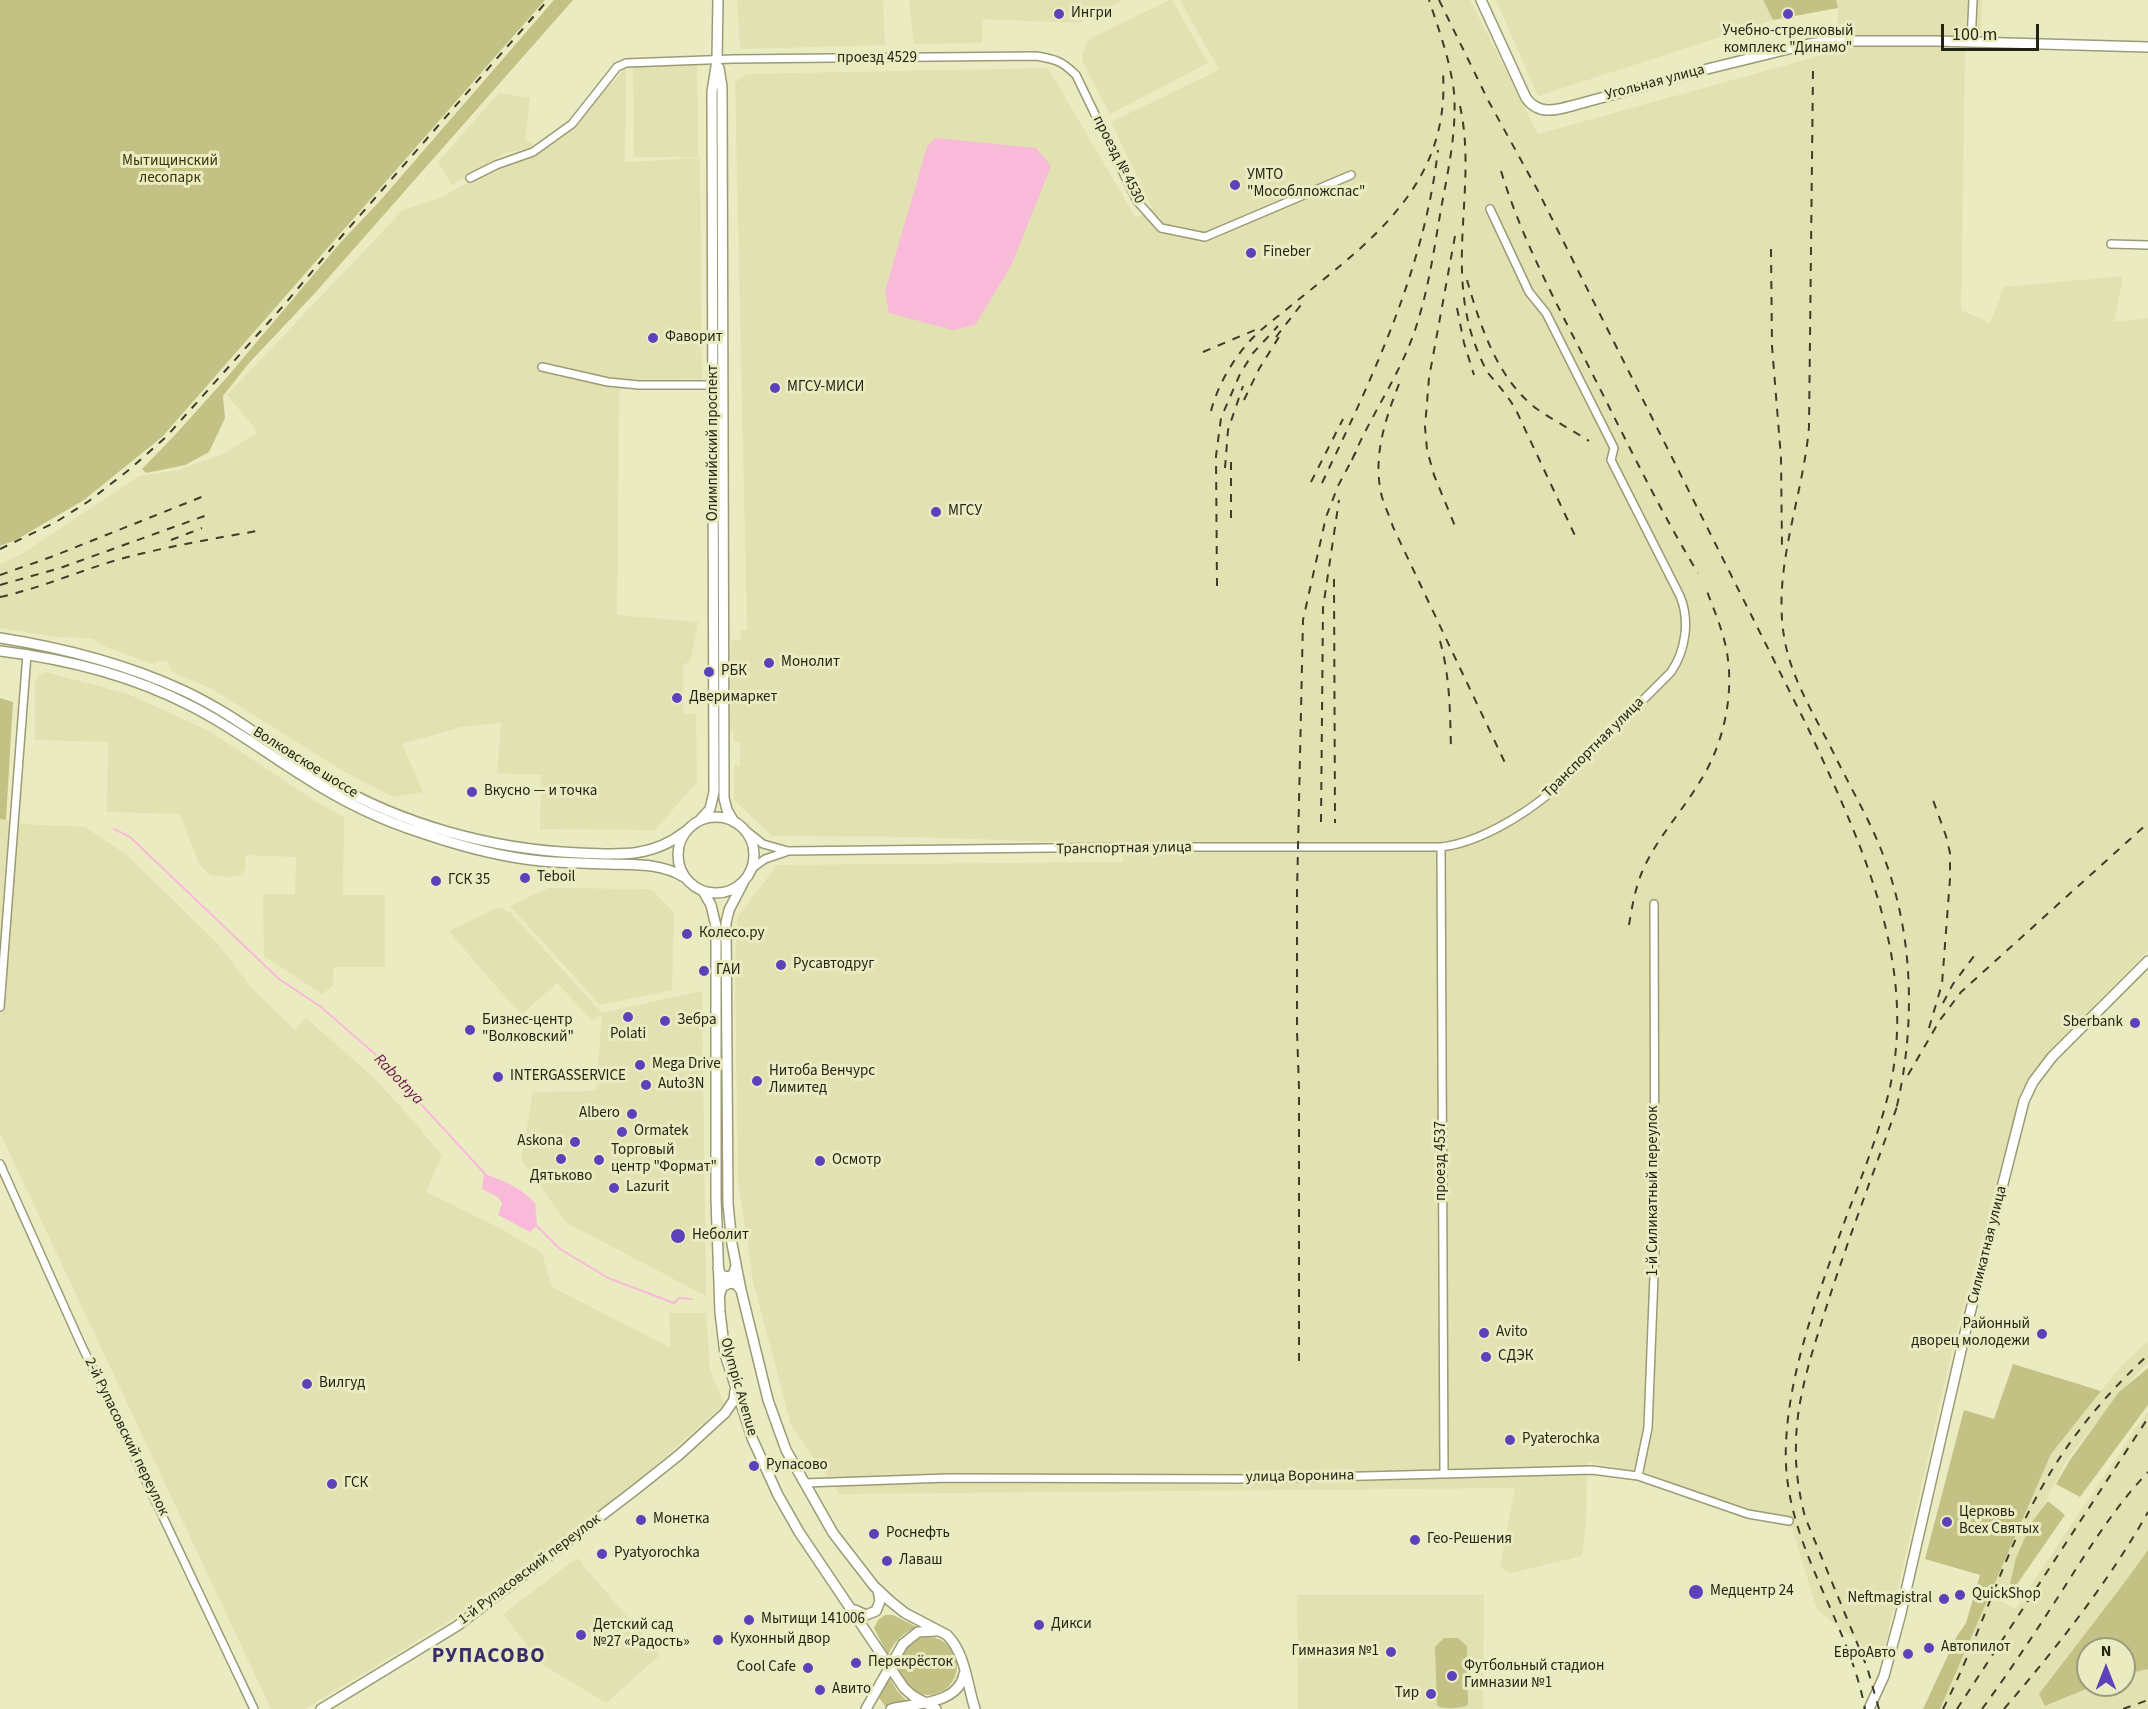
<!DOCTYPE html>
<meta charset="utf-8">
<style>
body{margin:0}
#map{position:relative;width:2148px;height:1709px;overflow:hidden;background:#ebebc2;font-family:"Source Sans 3",sans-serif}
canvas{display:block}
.north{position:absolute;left:2076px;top:1637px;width:60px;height:60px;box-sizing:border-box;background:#ebebc2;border:2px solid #9b9b7d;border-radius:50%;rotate:0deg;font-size:16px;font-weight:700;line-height:24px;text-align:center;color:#242415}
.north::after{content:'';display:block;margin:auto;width:21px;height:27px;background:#5c42ba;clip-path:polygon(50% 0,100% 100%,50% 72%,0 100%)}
.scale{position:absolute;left:1941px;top:24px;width:98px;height:27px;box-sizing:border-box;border:3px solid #242415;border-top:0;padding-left:8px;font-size:18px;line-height:21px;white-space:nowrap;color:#242415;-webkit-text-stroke:4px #ebebc2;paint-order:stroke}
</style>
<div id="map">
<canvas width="2148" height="1709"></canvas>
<div class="north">N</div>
<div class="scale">100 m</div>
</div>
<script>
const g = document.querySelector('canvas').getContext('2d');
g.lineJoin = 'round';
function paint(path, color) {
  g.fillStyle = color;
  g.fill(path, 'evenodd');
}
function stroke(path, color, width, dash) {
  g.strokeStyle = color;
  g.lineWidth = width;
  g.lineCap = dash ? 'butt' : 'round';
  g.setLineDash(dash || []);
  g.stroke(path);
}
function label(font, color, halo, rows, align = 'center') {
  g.font = font + ' "Source Sans 3",sans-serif';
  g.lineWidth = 6;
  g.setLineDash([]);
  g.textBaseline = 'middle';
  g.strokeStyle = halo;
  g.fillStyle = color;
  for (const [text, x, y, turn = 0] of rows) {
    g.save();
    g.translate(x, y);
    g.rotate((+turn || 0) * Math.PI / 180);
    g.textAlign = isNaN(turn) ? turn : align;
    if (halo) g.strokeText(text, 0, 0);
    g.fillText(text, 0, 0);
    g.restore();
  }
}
paint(new Path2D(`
 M737,0H883L885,45L740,49Z
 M909,0H1123L1079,23L983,19L982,43L914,44Z
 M1170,0H1172L1208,63L1110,114L1082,61V54L1086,44L1093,37Z
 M1180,0H1470L1538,134L1837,51L1838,8L1836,0H1982L1981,46L1965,51L1961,310L1990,323L2004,287L2123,276L2114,322L2148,318V951L2045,1057L2019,1099L1951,1355L1885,1646L1872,1653L1817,1610L1792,1528L1645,1472L1587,1462L1586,1526L1582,1556L1511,1573L1500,1567L1515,1488L839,1494L791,1425L753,1281L738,1180L735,974L737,918L777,865L1124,862L1120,844L915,837L772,836L734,800V765H740V743L734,742V731H730L731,640H741V630H747L735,83L746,74L1048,68L1136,218L1152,208L1111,122L1219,70Z
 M1496,0H1763L1773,20L1538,96Z
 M697,63L698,157H634L633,66Z
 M626,67L625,162L700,158L702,379L622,380L619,396L617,615L698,622L691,659L683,666V714H696L697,782L655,830L540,829L541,775L497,773L501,723L461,727L402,744L423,792L393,797L343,771L212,689L172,672L168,662L163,660L152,664L98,644L96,640L88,638L56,637L0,628V564L20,555L139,476L179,470L223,454L258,432L227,395L403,210L440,198L498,166L540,153L580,118Z
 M499,93L530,98L525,140L533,143L531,149L506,152L452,185L438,162Z
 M45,672L128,694L209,731L315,801L344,817L343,895H385V967H334L333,986L322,994L264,956L263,894H295L296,857L245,855L246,869L239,876L226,877L210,875L199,864L180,814L107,812L108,742L35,740V683L38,676Z
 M0,819L24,824L85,827L127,855L218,944L250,986L295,1030L306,1018L373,1077L401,1107L442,1155L426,1192L496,1226L542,1253L552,1287L671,1348L669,1313H706L710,1369L724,1404L645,1475L487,1598L305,1709H271L0,1133Z
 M548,888L651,889L674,912L672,990L600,1005L510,906Z
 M499,907L511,913L602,1013L702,991L706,1296L567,1223L521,1160L533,1092L596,1091L602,1014L593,1021L557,983L522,1014L491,981L449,931Z
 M2148,1341V1363L2131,1380L2067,1459L2049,1495L2001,1601L2015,1609L2146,1413L2148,1414V1550L2046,1706L2096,1685H2124V1675L2148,1669V1709H1940L2051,1454L2120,1367Z
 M577,1558L660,1655L606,1703L541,1664L503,1614Z
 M1297,1595H1484L1483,1709H1298Z`), '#e1e1b1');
paint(new Path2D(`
 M0,0H545L162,437L84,500L16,540L0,546Z
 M554,0H573L315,293L249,363L223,396L225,418L209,452L185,465L146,473L142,469L174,436L228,376L341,242L379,202Z
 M1763,0H1836L1838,8L1773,20Z
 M0,698L13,702L6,820L0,819Z
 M2013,1364L2101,1391L2051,1454L1940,1709H1923L1957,1636L1966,1623L1980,1575L1925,1559L1964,1410L1994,1419Z
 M2148,1368V1405L2080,1497L2056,1484L2070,1460L2119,1392Z
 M2048,1501L2065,1515L2006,1600L2016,1558L2032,1522Z
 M2148,1550V1669L2124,1675V1649H2088V1685H2096L2045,1706L2039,1694L2125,1582Z
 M885,1615H893L917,1627C903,1633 895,1640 888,1655L874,1628L878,1620Z
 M899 1666a29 29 0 1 1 58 0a29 29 0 1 1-58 0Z
 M1444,1638H1458L1467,1646L1468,1705C1459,1709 1445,1709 1437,1706L1435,1647Z
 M889,1677L898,1692L908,1702L886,1707L879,1698Z`), '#c3c284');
paint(new Path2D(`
 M935,138L1036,148L1051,166L1011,266L975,325L953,330L889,313L885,291L927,147Z
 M484,1174C504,1180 521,1188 535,1203L537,1225L530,1232L498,1215L502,1203L498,1197L482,1189Z`), '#f8bad8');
stroke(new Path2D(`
 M114,829L130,837L279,979L321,1007L375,1054L486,1175
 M534,1223L560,1249L608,1278L674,1303L679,1298L692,1299`), '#f8bad8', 2);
const street = new Path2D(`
 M1971,42L1973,0
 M470,178L496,165L533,152L572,124L617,67L626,63L733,59L1036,56C1055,59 1062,61 1076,75L1137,201L1161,228L1205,237L1351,175
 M2111,244L2148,245
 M542,367L608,382L639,385H714
 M744,829L763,844L788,851L1134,847H1441C1478,843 1522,816 1550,793L1671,672C1686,650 1690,620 1680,596L1611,460L1614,448L1546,313L1529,292L1490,209
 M1441,847L1444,1474
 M750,870L765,859L786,852
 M0,1007L27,654
 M0,1164L80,1342L254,1709
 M1638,1476L1648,1428L1655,1250L1654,904
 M804,1483L948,1478L1252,1479L1592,1470L1638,1476L1748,1514L1789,1521`);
const secondary = new Path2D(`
 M1481,0L1526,98C1539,116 1557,110 1575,105L1703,70L1809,44L1829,41H1936L2148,47
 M719,68L722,87L724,798L727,810L734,822
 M0,638C64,648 123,663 182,690C235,714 279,752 328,781C403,825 491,849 578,853C619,855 652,858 686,831
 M0,651C67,659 131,675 191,706C231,726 266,753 303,776C340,800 380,820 422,833C460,846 500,857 541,861C564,863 587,863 609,864C636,865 660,863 684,877
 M678 855a38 38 0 1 1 76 0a38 38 0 1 1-76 0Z
 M699,821L710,809L714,792L712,92L717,60L718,0
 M743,883L729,910L726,923L728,1204L732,1244L741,1290L768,1400L786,1450L833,1533L874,1586L890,1601L905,1613L947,1635C966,1654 967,1685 975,1709
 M703,891L711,905L716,926V1198L720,1312L725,1354L752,1438L778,1495L799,1532L904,1688L913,1696L936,1709
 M0,1168H1
 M718,1268L721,1275L727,1277L733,1275L736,1266
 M720,1294L722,1287L730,1283L736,1284L741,1290
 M855,1610L866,1615L876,1611L880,1601L878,1590
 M321,1709L457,1626L635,1490L679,1455L725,1413L734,1400L735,1391
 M866,1709L903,1644L918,1632L936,1631
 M891,1709C915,1703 958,1705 964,1674
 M1869,1709L1884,1676L1900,1617L1965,1333L2024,1101L2033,1082L2052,1057L2148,961`);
stroke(street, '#9b9b75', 10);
stroke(secondary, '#9b9b75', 12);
stroke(street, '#fff', 7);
stroke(secondary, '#fff', 9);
stroke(new Path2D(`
 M1439,0L1489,102L1537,189L1807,726C1859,838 1918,960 1890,1087C1880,1131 1863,1173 1847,1215C1821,1287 1789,1367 1786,1444C1781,1541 1848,1617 1865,1709
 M1813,71L1809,427C1803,499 1771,570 1785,642C1793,684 1820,724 1838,762C1853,792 1870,821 1882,852C1914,933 1916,1026 1896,1110
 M1460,106C1477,183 1447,260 1473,339C1477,350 1482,363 1488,373C1498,385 1508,396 1516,410L1578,542
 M1501,171C1523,243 1559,308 1593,375C1627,442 1659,509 1698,573
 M1455,236L1429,378L1425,427L1427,450L1434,475L1457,531
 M1771,249L1772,346L1781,458L1782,548
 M1467,280C1480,325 1497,379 1537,409C1553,420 1572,430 1589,441
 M1457,308L1464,343L1474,375
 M1276,337L1304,301
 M1203,352L1255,330
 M1399,384C1385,420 1372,458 1382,497C1385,507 1390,517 1393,527L1507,767
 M1244,400L1259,369L1282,332
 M1211,411C1217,387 1232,361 1248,343C1261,328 1278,317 1293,304C1371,241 1450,185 1443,73
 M1352,460C1368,421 1393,385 1409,346C1427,302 1433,255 1441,209C1448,171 1457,131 1454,92C1450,60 1439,30 1429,0
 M1225,468L1228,430L1243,386
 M1311,482L1343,419
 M1322,483C1373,376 1424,270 1438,150
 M1231,518V458
 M171,540L202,528
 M0,549L56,522L89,501L130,469L166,437L284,305L341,237L548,0
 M0,575L51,557L204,496
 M1334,579L1335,823
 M0,585L60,568L210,514
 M1217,586L1216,456L1221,418L1240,374L1253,353L1278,326
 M0,597C41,588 79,571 120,559C165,547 211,539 257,531
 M1440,641C1450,676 1450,712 1451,749
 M1321,822L1323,608L1339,500
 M1629,925C1632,907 1635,889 1642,872C1656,839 1681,813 1699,783C1725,743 1736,689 1725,643C1720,623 1712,605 1705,586
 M1943,1003L1953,984L1974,956
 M1929,1028L1942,984L1950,879V853L1946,836L1933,800
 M1908,1075L1940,1020L1961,992L2148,823
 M1299,1361V1088L1297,1031V893L1303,620L1326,517L1338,486L1356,452
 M1879,1709L1867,1667L1805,1517C1799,1493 1795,1469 1796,1445C1796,1404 1809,1362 1821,1324C1844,1250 1872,1177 1898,1104
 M1943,1709C1980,1637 2002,1557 2042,1487C2070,1437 2106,1394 2148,1355
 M1957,1709L2148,1418
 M1982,1709C2010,1671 2036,1631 2062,1591C2088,1550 2114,1508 2148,1472
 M2004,1709C2057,1647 2108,1583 2148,1512
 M2123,1709L2148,1700`), '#3d3d2a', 2, [8, 8]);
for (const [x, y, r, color] of [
 [1059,14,6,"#5c42ba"],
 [1788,14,6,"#5c42ba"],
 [1235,185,6,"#5c42ba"],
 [1251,253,6,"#5c42ba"],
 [653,338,6,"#5c42ba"],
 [775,388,6,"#5c42ba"],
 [936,512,6,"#5c42ba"],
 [769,663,6,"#5c42ba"],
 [709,672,6,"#5c42ba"],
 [677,698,6,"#5c42ba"],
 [472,792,6,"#5c42ba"],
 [525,878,6,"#5c42ba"],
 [436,881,6,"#5c42ba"],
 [687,934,6,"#5c42ba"],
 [781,965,6,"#5c42ba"],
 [704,971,6,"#5c42ba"],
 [628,1017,6,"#5c42ba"],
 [665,1021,6,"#5c42ba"],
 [2135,1023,6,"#5c42ba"],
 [470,1030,6,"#5c42ba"],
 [640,1065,6,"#5c42ba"],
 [498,1077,6,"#5c42ba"],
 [757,1081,6,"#5c42ba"],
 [646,1085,6,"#5c42ba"],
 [632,1114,6,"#5c42ba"],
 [622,1132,6,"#5c42ba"],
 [575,1142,6,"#5c42ba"],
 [561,1159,6,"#5c42ba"],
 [599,1160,6,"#5c42ba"],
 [820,1161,6,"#5c42ba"],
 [614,1188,6,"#5c42ba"],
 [678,1236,8,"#5c42ba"],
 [1484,1333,6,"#5c42ba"],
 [2042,1334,6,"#5c42ba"],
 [1486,1357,6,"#5c42ba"],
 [307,1384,6,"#5c42ba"],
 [1510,1440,6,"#5c42ba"],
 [754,1466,6,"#5c42ba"],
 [332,1484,6,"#5c42ba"],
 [641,1520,6,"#5c42ba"],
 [1947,1522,6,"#5c42ba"],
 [874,1534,6,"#5c42ba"],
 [1415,1540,6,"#5c42ba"],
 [602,1554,6,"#5c42ba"],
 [887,1561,6,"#5c42ba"],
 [1696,1592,8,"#5c42ba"],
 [1960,1595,6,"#5c42ba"],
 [1944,1599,6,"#5c42ba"],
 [749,1620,6,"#5c42ba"],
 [1039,1625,6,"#5c42ba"],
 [581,1635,6,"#5c42ba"],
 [718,1640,6,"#5c42ba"],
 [1929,1648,6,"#5c42ba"],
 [1391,1652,6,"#5c42ba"],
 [1908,1654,6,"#5c42ba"],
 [856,1663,6,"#5c42ba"],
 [808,1668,6,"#5c42ba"],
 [1452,1676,6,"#5c42ba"],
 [820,1690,6,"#5c42ba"],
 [1431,1694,6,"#5c42ba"]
]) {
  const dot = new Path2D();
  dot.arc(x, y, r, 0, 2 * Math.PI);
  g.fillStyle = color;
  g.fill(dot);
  stroke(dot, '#ebebc2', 2);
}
label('15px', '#242415', '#ebebc2', [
 ["Ингри",1071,14],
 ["Учебно-стрелковый",1788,32,"center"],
 ["комплекс \"Динамо\"",1788,49,"center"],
 ["УМТО",1247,176],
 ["\"Мособлпожспас\"",1247,193],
 ["Fineber",1263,253],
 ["Фаворит",665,338],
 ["МГСУ-МИСИ",787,388],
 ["МГСУ",948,512],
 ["Монолит",781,663],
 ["РБК",721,672],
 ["Дверимаркет",689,698],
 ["Вкусно — и точка",484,792],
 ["Teboil",537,878],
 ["ГСК 35",448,881],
 ["Колесо.ру",699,934],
 ["Русавтодруг",793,965],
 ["ГАИ",716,971],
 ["Бизнес-центр",482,1021],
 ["\"Волковский\"",482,1038],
 ["Зебра",677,1021],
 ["Sberbank",2123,1023,"right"],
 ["Polati",628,1035,"center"],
 ["Mega Drive",652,1065],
 ["Нитоба Венчурс",769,1072],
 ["Лимитед",769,1089],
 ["INTERGASSERVICE",510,1077],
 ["Auto3N",658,1085],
 ["Albero",620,1114,"right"],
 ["Ormatek",634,1132],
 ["Askona",563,1142,"right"],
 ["Торговый",611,1151],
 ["центр \"Формат\"",611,1168],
 ["Осмотр",832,1161],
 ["Дятьково",561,1177,"center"],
 ["Lazurit",626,1188],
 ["Неболит",692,1236],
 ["Районный",2030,1325,"right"],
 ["дворец молодежи",2030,1342,"right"],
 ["Avito",1496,1333],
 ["СДЭК",1498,1357],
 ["Вилгуд",319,1384],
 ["Pyaterochka",1522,1440],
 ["Рупасово",766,1466],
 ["ГСК",344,1484],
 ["Церковь",1959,1513],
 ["Всех Святых",1959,1530],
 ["Монетка",653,1520],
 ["Роснефть",886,1534],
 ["Гео-Решения",1427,1540],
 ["Pyatyorochka",614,1554],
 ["Лаваш",899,1561],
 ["Медцентр 24",1710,1592],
 ["QuickShop",1972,1595],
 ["Neftmagistral",1932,1599,"right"],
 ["Мытищи 141006",761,1620],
 ["Дикси",1051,1625],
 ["Детский сад",593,1626],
 ["№27 «Радость»",593,1643],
 ["Кухонный двор",730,1640],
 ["Автопилот",1941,1648],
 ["Гимназия №1",1379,1652,"right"],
 ["ЕвроАвто",1896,1654,"right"],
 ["Перекрёсток",868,1663],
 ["Футбольный стадион",1464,1667],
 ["Гимназии №1",1464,1684],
 ["Cool Cafe",796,1668,"right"],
 ["Авито",832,1690],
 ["Тир",1419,1694,"right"]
], 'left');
label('15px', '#242415', '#ebebc2', [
 ["проезд 4529",877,59],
 ["Угольная улица",1655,83,-15],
 ["проезд № 4530",1118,160,63],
 ["Олимпийский проспект",714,443,-90],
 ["Транспортная улица",1594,748,-45],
 ["Волковское шоссе",305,763,32],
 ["Транспортная улица",1124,849,-1],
 ["проезд 4537",1442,1161,-90],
 ["1-й Силикатный переулок",1654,1191,-90],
 ["Силикатная улица",1988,1245,-76],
 ["Olympic Avenue",738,1387,74],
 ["2-й Рупасовский переулок",126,1437,64],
 ["улица Воронина",1300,1477,-1],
 ["1-й Рупасовский переулок",530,1570,-37]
]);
label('15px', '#383604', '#ebebc2', [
 ["Мытищинский",170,162],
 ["лесопарк",170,179]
]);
label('italic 16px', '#6d164c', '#ebebc2', [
 ["Rabotnya",398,1080,46]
]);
g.letterSpacing = '1.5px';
label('bold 21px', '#372d68', '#ebebc2', [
 ["РУПАСОВО",489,1657]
]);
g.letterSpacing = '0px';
</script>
